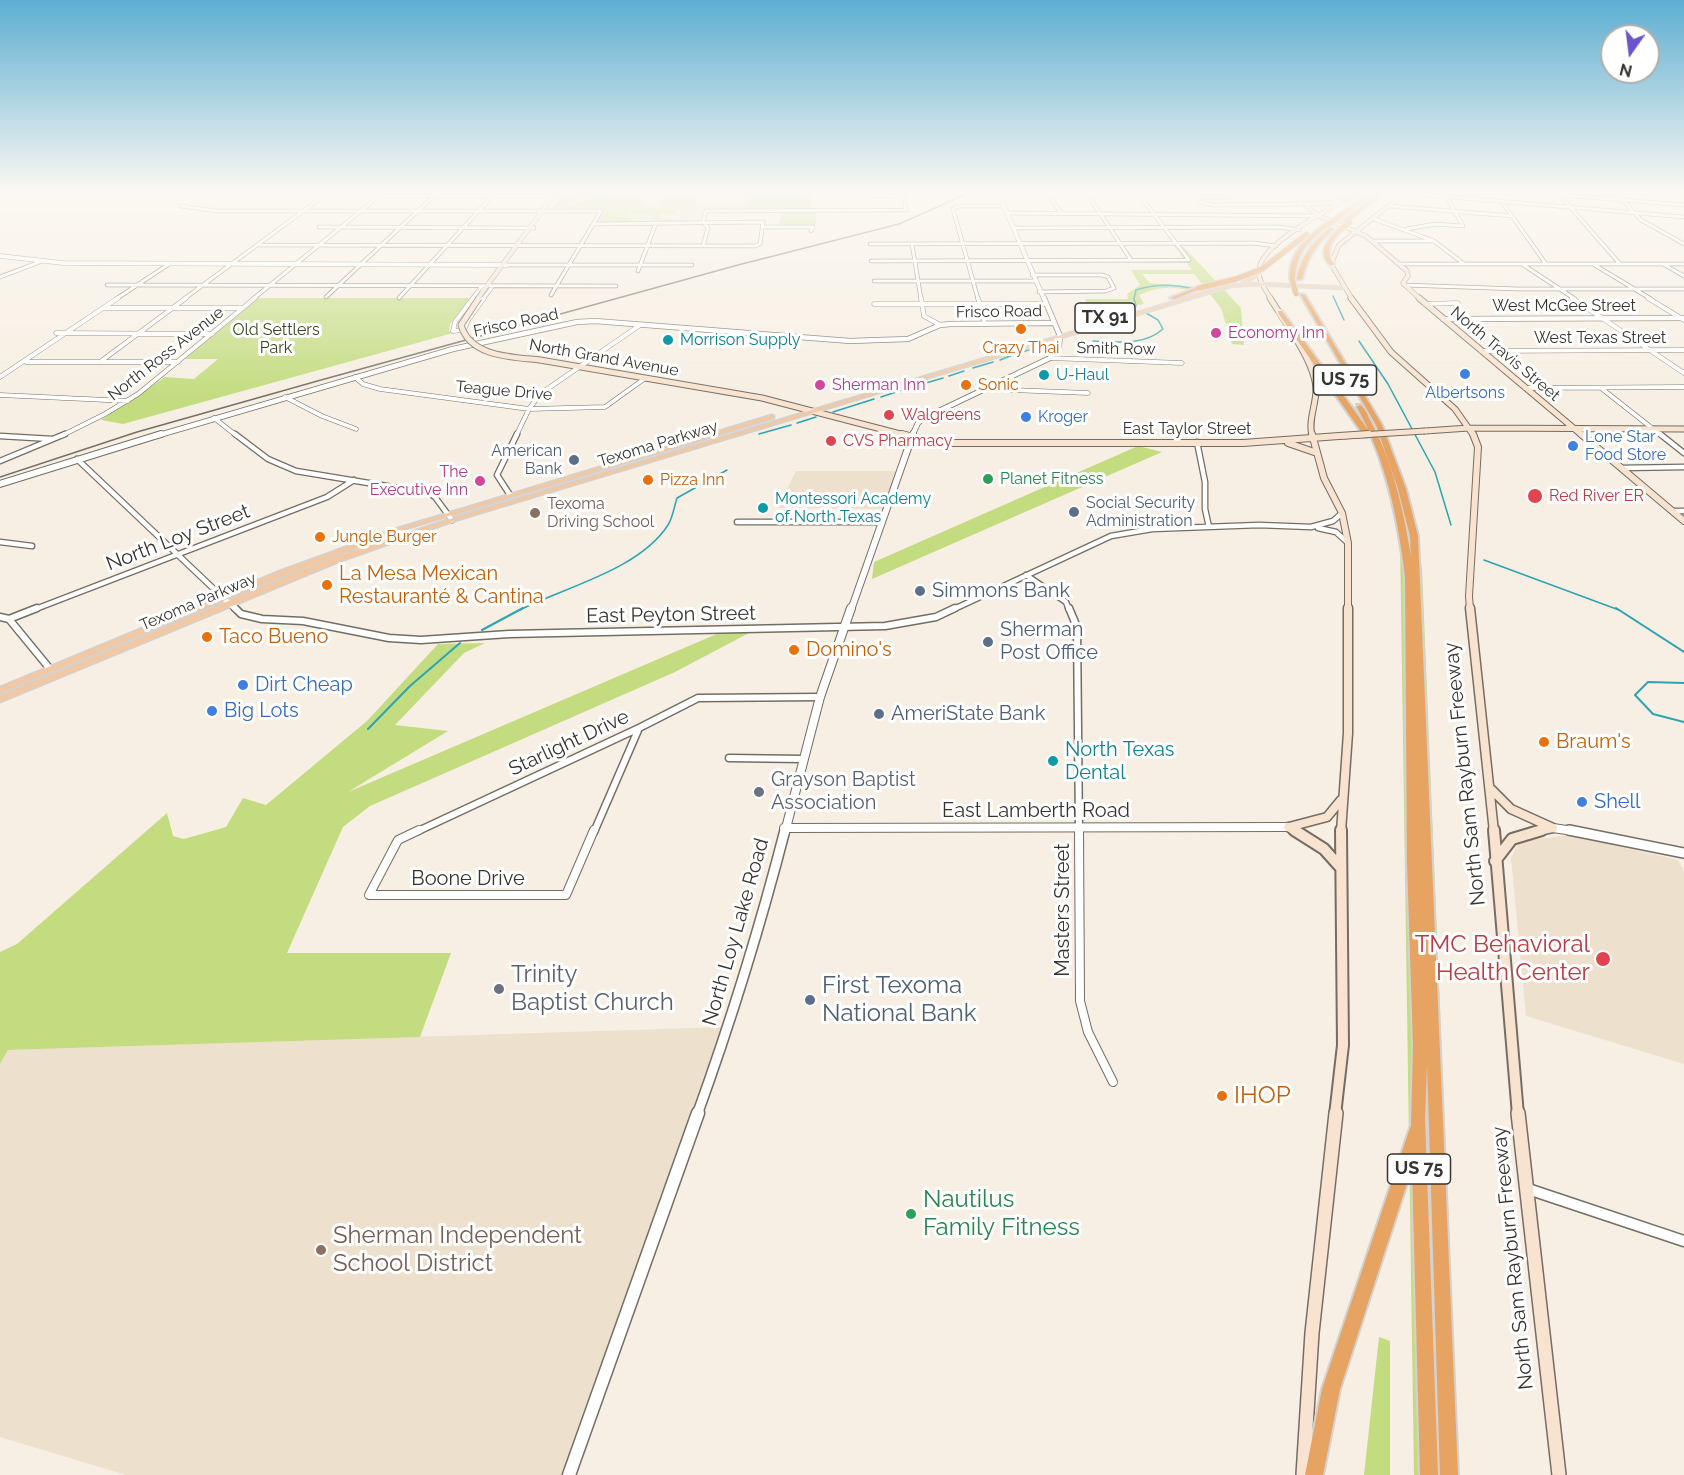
<!DOCTYPE html>
<meta charset="utf-8">
<style>
body{margin:0}
#map{position:relative;width:1684px;height:1475px;overflow:hidden;background:#f7efe3;font-family:Raleway,sans-serif}
canvas{display:block}
.north{position:absolute;left:1600px;top:24px;width:60px;height:60px;box-sizing:border-box;background:#fff;border:2px solid #afaeac;border-radius:50%;rotate:194deg;font-size:16px;font-weight:700;line-height:24px;text-align:center;color:#373430}
.north::after{content:'';display:block;margin:auto;width:21px;height:27px;background:#6b54cd;clip-path:polygon(50% 0,100% 100%,50% 72%,0 100%)}
</style>
<div id="map">
<canvas width="1684" height="1475"></canvas>
<div class="north">N</div>
</div>
<script>
const g = document.querySelector('canvas').getContext('2d');
g.lineJoin = 'round';
function paint(path, color) {
  g.fillStyle = color;
  g.fill(path, 'evenodd');
}
function stroke(path, color, width, dash) {
  g.strokeStyle = color;
  g.lineWidth = width;
  g.lineCap = dash ? 'butt' : 'round';
  g.setLineDash(dash || []);
  g.stroke(path);
}
function label(font, color, halo, rows, align = 'center') {
  g.font = font + ' Raleway,sans-serif';
  g.lineWidth = 6;
  g.setLineDash([]);
  g.textBaseline = 'middle';
  g.strokeStyle = halo;
  g.fillStyle = color;
  for (const [text, x, y, turn = 0] of rows) {
    g.save();
    g.translate(x, y);
    g.rotate((+turn || 0) * Math.PI / 180);
    g.textAlign = isNaN(turn) ? turn : align;
    if (halo) g.strokeText(text, 0, 0);
    g.fillText(text, 0, 0);
    g.restore();
  }
}
paint(new Path2D(`
 M563,192H811L812,210H705L700,222L596,224L602,211H549Z
 M1294,192H1357L1343,201L1307,203Z
 M796,471H896L883,509L778,508Z
 M1571,835L1678,860L1684,872V1064L1526,1016L1511,858L1520,841Z
 M722,1027L561,1475H126L0,1437V1064L8,1050Z`), '#ede1ce');
paint(new Path2D(`
 M579,192V194L581,192H645L638,205L641,201L644,204L643,207H629V204L628,207L608,210L612,204H610L607,210L604,211L564,208L589,199L588,195L560,207H555L565,193L577,195Z
 M660,192H664L660,195L662,198L697,195L695,208L704,210L679,209L678,201L676,205L678,209L658,206L661,198L659,196Z
 M749,192H804L794,195L812,192L811,209H745Z
 M627,208H668L677,210L676,213L660,214L658,219L681,220L652,222L653,215H632L629,220L647,221L627,224L631,211L630,210L626,224L597,223L605,212Z
 M781,213H816V225H779Z
 M1173,245H1182L1241,308L1244,345L1232,344L1221,308L1194,274H1142L1150,283L1196,287C1186,292 1178,287 1167,288C1158,288 1148,291 1139,295L1144,304L1132,306L1129,303L1087,304L1085,299H1128L1127,294L1140,285L1131,270H1192Z
 M259,298H471L450,324L449,331L453,333L123,424L101,420L165,377L194,379L218,359H185Z
 M1355,403L1368,404C1398,457 1414,509 1422,569L1459,1475H1414L1400,539C1392,488 1377,450 1355,403Z
 M1138,446L1162,452L872,579L874,562Z
 M719,633H749L675,672L370,806L343,827L287,953H451L420,1037L8,1050L0,1064V952L17,944L167,813L173,836L184,839L226,827L243,798L266,805L367,721L438,644L485,643L464,653L395,725L448,731L348,792Z
 M1379,1337L1390,1341V1475H1364Z`), '#c3dc80');
stroke(new Path2D(`
 M1388,196L1393,192
 M1333,296L1344,320
 M1136,306L1134,299L1136,290C1156,283 1175,284 1195,289
 M1093,341C1117,342 1144,346 1163,329L1158,320L1146,313
 M1359,341L1388,384L1435,472L1451,525
 M1040,347L1052,343
 M1022,352L1032,349
 M1000,360L1015,354
 M973,368L993,362
 M949,376L964,371
 M926,383L943,378
 M911,387L920,385
 M881,397L905,389
 M833,412L874,399
 M797,423L816,417
 M759,434L791,425
 M1484,560L1619,610
 M520,610C565,587 639,570 668,525C673,517 674,507 677,498L727,470`), '#2da4b1', 1.5);
stroke(new Path2D(`
 M1616,608L1684,652
 M482,630L523,608
 M1684,683L1648,682L1635,695L1653,714L1684,722
 M368,729L410,686L460,643`), '#2da4b1', 2);
const minorFar5 = new Path2D(`
 M1046,192L1061,213
 M1086,192L1131,260
 M1137,192L1189,260
 M1191,192L1201,202L1213,205L1305,204
 M1557,192L1620,264
 M1615,192L1641,220L1684,244
 M1674,192H1684
 M1404,193L1684,217
 M858,195L904,196
 M1560,195L1684,205
 M380,196H558
 M1197,197H1229
 M1502,202L1546,264
 M181,206L217,211H601L551,295
 M1389,206L1512,216
 M1007,213L1319,216
 M1374,219L1434,241L1464,264
 M319,227L534,228
 M763,227H813L811,231
 M1013,228L1279,227L1299,230
 M1407,229L1435,224L1463,226L1447,198
 M1372,241H1432
 M870,244L1253,243L1276,246
 M912,244L921,299
 M258,245L755,246L760,244L763,222L594,224
 M703,246L708,228L703,222L706,211L906,210L903,192
 M871,261L1189,260
 M1400,264H1684
 M1522,264L1575,299
 M1593,264L1651,299
 M1663,264L1684,276
 M506,265H692
 M638,271L656,223
 M1032,275H1102L1108,277L1114,288L1106,291L1039,292
 M0,277L42,261
 M874,281H1034
 M107,285L616,286
 M1404,285L1519,289H1684
 M326,297L436,194
 M399,298L494,194
 M116,299L169,264
 M184,299L329,192
 M253,299L384,192
 M472,299L482,286
 M483,299L493,286
 M978,299L953,209L959,206H1004`);
const minorFar4 = new Path2D(`
 M473,298L455,322L453,331L464,330L468,320L484,298
 M921,298L924,316L940,325
 M978,298L985,324
 M1572,298L1684,373
 M1648,298L1684,320
 M874,304H1045
 M1425,304L1458,303
 M103,308H243
 M56,333L212,334
 M1481,351L1684,350
 M1050,358L1182,363
 M26,362H178
 M100,362L186,298
 M0,377L118,298
 M355,377L363,384L380,389L529,409L605,407L644,379
 M1525,388L1684,387
 M1601,388L1662,436
 M986,389L1088,393
 M0,395L128,401
 M285,397L322,416L356,429
 M214,418L237,436
 M61,436L105,414L138,394L255,298
 M516,436L529,409L540,394L640,325`);
const minorFar3 = new Path2D(`
 M235,434L268,459L296,471L429,493L435,497L452,520
 M1660,434L1684,453
 M0,436L52,439
 M1197,442L1205,482V509L1209,527
 M77,459L236,610
 M0,461L65,434
 M1621,468L1684,467
 M510,495L497,475L517,434
 M1672,511H1684
 M737,522H881
 M1318,528L1336,532L1348,543
 M0,542L32,546
 M1026,575L1066,602L1069,610
 M33,610L327,497L354,480
 M952,610L1111,536L1152,529L1259,525L1311,527L1333,521L1342,513`);
const minorFar2 = new Path2D(`
 M235,608L241,614L262,619L303,621L389,638L421,640L509,634L885,626L936,617L955,608
 M1069,608L1077,627L1079,832
 M0,617L9,619L50,669
 M9,619L37,608
 M639,728L698,698L820,697
 M729,758L803,759
 M416,832L639,728
 M594,832L639,728`);
const minorFar1 = new Path2D(`
 M419,830L398,840L369,895H566L594,830
 M1079,830L1080,1001L1088,1032L1113,1082`);
const minor = new Path2D(`
 M1528,1189L1684,1241`);
const tertiaryFar5 = new Path2D(`
 M998,192L1044,299
 M1675,192L1684,200
 M0,256L63,263L506,265`);
const tertiaryFar4 = new Path2D(`
 M1443,319L1684,318
 M156,436L453,349L577,322L595,321L850,341L908,339L940,325L951,324L1053,323
 M912,436L918,423L924,418L1050,358L1059,346L1060,336L1044,298`);
const tertiaryFar3 = new Path2D(`
 M0,484L161,434
 M851,610L913,434`);
const tertiaryFar2 = new Path2D(`
 M784,828L1288,827
 M1553,828L1580,832
 M785,832L820,697L851,608`);
const tertiaryFar1 = new Path2D(`
 M1569,830L1684,853
 M697,1115C731,1021 760,927 785,830`);
const tertiary = new Path2D(`
 M569,1475L698,1113`);
const secondaryFar5 = new Path2D(`
 M1289,192L1319,216L1366,236L1407,271L1408,276L1403,283L1420,299
 M1305,204L1339,202
 M483,291L556,192
 M1271,299C1266,290 1258,281 1259,270C1260,243 1337,205 1359,192
 M1352,299L1331,264L1339,245L1406,192`);
const secondaryFar4 = new Path2D(`
 M1270,298C1284,321 1316,363 1316,390C1316,405 1308,420 1312,436
 M1351,298L1391,352L1455,409L1474,436
 M1419,298L1583,436
 M540,360L762,398L908,436
 M1425,431L1469,428L1684,429`);
const secondaryFar3 = new Path2D(`
 M902,434L936,443H1243L1339,436
 M1312,434L1324,478L1342,513L1348,543V610
 M1581,434L1684,521
 M1288,443L1317,453
 M1470,610L1469,596L1478,447L1473,434`);
const secondaryFar2 = new Path2D(`
 M1470,608L1494,832
 M1491,789L1511,809L1553,828
 M1288,827L1297,832
 M1289,827L1327,817L1341,800
 M1341,832L1348,733V608
 M1533,832L1553,828`);
const secondaryFar1 = new Path2D(`
 M1294,830L1324,849L1341,868
 M1494,830L1518,1115
 M1495,861L1512,839L1542,830
 M1335,1115L1343,1045L1341,830`);
const secondary = new Path2D(`
 M1518,1113L1559,1475
 M1303,1475L1312,1333L1336,1113`);
const primary = new Path2D(`
 M1257,273L1261,274L1246,283L1242,282Z
 M1257,283L1343,287L1345,288L1343,289L1257,285L1230,287L454,521L338,562L0,702V696L332,558L450,519L1228,285Z
 M772,415L774,416V418L399,531L286,575L0,693V687L280,571L395,529Z`);
const motorway = new Path2D(`
 M1358,192L1362,193L1345,203L1341,202Z
 M1371,192H1375L1342,217H1338V215Z
 M1382,192H1386L1347,222H1343V220Z
 M1322,226L1326,227C1307,244 1297,251 1295,278L1290,279C1288,255 1304,239 1322,226Z
 M1330,228L1334,229C1316,245 1309,255 1302,279L1297,280C1299,259 1314,240 1330,228Z
 M1337,230L1341,231C1332,241 1324,251 1334,264L1331,266C1317,254 1326,241 1337,230Z
 M1197,287L1202,288L1175,299L1170,298Z
 M1300,294L1305,295L1382,425L1406,489L1418,536L1458,1475H1440L1427,1064L1425,1119L1438,1475H1420L1412,1168L1340,1389L1323,1475H1305L1322,1389L1411,1125L1413,1046L1407,862L1405,576C1399,528 1390,480 1371,436L1365,437L1278,313V311H1282L1369,431L1357,407L1360,405C1365,408 1367,414 1370,420C1393,462 1403,509 1411,556L1410,536L1398,489L1376,425Z`);
stroke(minorFar5, '#746d63', 4.5);
stroke(minorFar4, '#746d63', 5);
stroke(minorFar3, '#746d63', 7);
stroke(minorFar2, '#746d63', 9);
stroke(minorFar1, '#746d63', 10);
stroke(minor, '#746d63', 13);
stroke(tertiaryFar5, '#746d63', 5);
stroke(tertiaryFar4, '#746d63', 6);
stroke(tertiaryFar3, '#746d63', 8);
stroke(tertiaryFar2, '#746d63', 10);
stroke(tertiaryFar1, '#746d63', 12);
stroke(tertiary, '#746d63', 15);
stroke(secondaryFar5, '#746d63', 5);
stroke(secondaryFar4, '#746d63', 7);
stroke(secondaryFar3, '#746d63', 8);
stroke(secondaryFar2, '#746d63', 11);
stroke(secondaryFar1, '#746d63', 14);
stroke(secondary, '#746d63', 16);
stroke(primary, '#d3d2d1', 3);
stroke(motorway, '#d3d2d1', 4);
stroke(minorFar5, '#fff', 3);
stroke(minorFar4, '#fff', 4);
stroke(minorFar3, '#fff', 4.5);
stroke(minorFar2, '#fff', 6);
stroke(minorFar1, '#fff', 8);
stroke(minor, '#fff', 10);
stroke(tertiaryFar5, '#fff', 4);
stroke(tertiaryFar4, '#fff', 4.5);
stroke(tertiaryFar3, '#fff', 6);
stroke(tertiaryFar2, '#fff', 8);
stroke(tertiaryFar1, '#fff', 9);
stroke(tertiary, '#fff', 12);
stroke(secondaryFar5, '#f8e3d0', 4);
stroke(secondaryFar4, '#f8e3d0', 5);
stroke(secondaryFar3, '#f8e3d0', 6);
stroke(secondaryFar2, '#f8e3d0', 8);
stroke(secondaryFar1, '#f8e3d0', 10);
stroke(secondary, '#f8e3d0', 13);
paint(primary, '#f1c8a1');
paint(motorway, '#e7a362');
stroke(new Path2D(`
 M0,477L137,432L321,380L738,265L899,224L971,192`), '#747069', 1.5);
const secondaryBridgeFar2 = new Path2D(`
 M478,299L483,291`);
const secondaryBridgeFar1 = new Path2D(`
 M479,298L461,325C470,357 512,357 540,360
 M1343,436L1425,431`);
const secondaryBridge = new Path2D(`
 M1339,436L1369,434`);
const motorwayBridge = new Path2D(`
 M1324,227L1340,216
 M1339,231L1350,222
 M1292,278L1296,294
 M1199,288L1236,279L1262,269L1307,234`);
stroke(secondaryBridgeFar2, '#746d63', 5, []);
stroke(secondaryBridgeFar1, '#746d63', 7, []);
stroke(secondaryBridge, '#746d63', 8, []);
stroke(motorwayBridge, '#d3d2d1', 7, []);
stroke(secondaryBridgeFar2, '#f8e3d0', 4);
stroke(secondaryBridgeFar1, '#f8e3d0', 5);
stroke(secondaryBridge, '#f8e3d0', 6);
stroke(motorwayBridge, '#e7a362', 5);
const sky = g.createLinearGradient(0, 0, 0, 398);
sky.addColorStop(0, '#5daed2');
sky.addColorStop(0.48, '#fbf8f2');
sky.addColorStop(1, '#fbf8f200');
g.fillStyle = sky;
g.fillRect(0, 0, 1684, 398);
for (const [x, y, r, color] of [
 [1021,329,6,"#e8710a"],
 [1216,333,6,"#d1479c"],
 [668,340,6,"#0f9aa8"],
 [1465,374,6,"#3f7fe0"],
 [1044,375,6,"#0f9aa8"],
 [820,385,6,"#d1479c"],
 [966,385,6,"#e8710a"],
 [889,415,6,"#e0444e"],
 [1026,417,6,"#3f7fe0"],
 [831,441,6,"#e0444e"],
 [1573,446,6,"#3f7fe0"],
 [574,460,6,"#5c6f8a"],
 [988,479,6,"#2e9e5b"],
 [648,480,6,"#e8710a"],
 [480,481,6,"#d1479c"],
 [1535,496,8,"#e0444e"],
 [763,508,6,"#0f9aa8"],
 [1074,512,6,"#5c6f8a"],
 [535,513,6,"#8d6e63"],
 [320,537,6,"#e8710a"],
 [327,585,6,"#e8710a"],
 [920,591,6,"#5c6f8a"],
 [207,637,6,"#e8710a"],
 [988,642,6,"#5c6f8a"],
 [794,650,6,"#e8710a"],
 [243,685,6,"#3f7fe0"],
 [212,711,6,"#3f7fe0"],
 [879,714,6,"#5c6f8a"],
 [1544,742,6,"#e8710a"],
 [1053,761,6,"#0f9aa8"],
 [759,792,6,"#6b7280"],
 [1582,802,6,"#3f7fe0"],
 [1603,959,8,"#e0444e"],
 [499,989,6,"#6b7280"],
 [810,1000,6,"#5c6f8a"],
 [1222,1096,6,"#e8710a"],
 [911,1214,6,"#2e9e5b"],
 [321,1250,6,"#8d6e63"]
]) {
  const dot = new Path2D();
  dot.arc(x, y, r, 0, 2 * Math.PI);
  g.fillStyle = color;
  g.fill(dot);
  stroke(dot, '#fff', 2);
}
label('16px', '#373430', '#fff', [
 ["West McGee Street",1564,306],
 ["Frisco Road",999,312,-1],
 ["Frisco Road",516,323,-12],
 ["West Texas Street",1600,338],
 ["Smith Row",1116,349,1],
 ["North Ross Avenue",166,354,-38],
 ["North Travis Street",1505,354,40],
 ["North Grand Avenue",604,358,10],
 ["Teague Drive",504,391,5],
 ["East Taylor Street",1187,429],
 ["Texoma Parkway",658,444,-17],
 ["Texoma Parkway",198,602,-23]
]);
label('16px', '#3c461d', '#fff', [
 ["Old Settlers",276,330],
 ["Park",276,348]
]);
label('16px', '#b23c85', '#fff', [
 ["Economy Inn",1228,333],
 ["Sherman Inn",832,385],
 ["The",468,472,"right"],
 ["Executive Inn",468,490,"right"]
], 'left');
label('16px', '#0d838f', '#fff', [
 ["Morrison Supply",680,340],
 ["U-Haul",1056,375],
 ["Montessori Academy",775,499],
 ["of North Texas",775,517]
], 'left');
label('16px', '#c56008', '#fff', [
 ["Crazy Thai",1021,348,"center"],
 ["Sonic",978,385],
 ["Pizza Inn",660,480],
 ["Jungle Burger",332,537]
], 'left');
label('16px', '#366cbe', '#fff', [
 ["Albertsons",1465,393,"center"],
 ["Kroger",1038,417],
 ["Lone Star",1585,437],
 ["Food Store",1585,455]
], 'left');
label('16px', '#be3a42', '#fff', [
 ["Walgreens",901,415],
 ["CVS Pharmacy",843,441],
 ["Red River ER",1549,496]
], 'left');
label('16px', '#4e5e75', '#fff', [
 ["American",562,451],
 ["Bank",562,469],
 ["Social Security",1086,503,"left"],
 ["Administration",1086,521,"left"]
], 'right');
label('16px', '#27864d', '#fff', [
 ["Planet Fitness",1000,479]
], 'left');
label('16px', '#785e54', '#fff', [
 ["Texoma",547,504],
 ["Driving School",547,522]
], 'left');
for (const [x, y, w] of [
 [1105,318,60],
 [1345,380,63],
 [1419,1169,63]
]) {
  const box = new Path2D();
  box.roundRect(x - w / 2, y - 15, w, 30, 4.5);
  g.fillStyle = '#fff';
  g.fill(box);
  stroke(box, '#373430', 1.5);
}
label('bold 18px', '#373430', null, [
 ["TX 91",1105,318],
 ["US 75",1345,380],
 ["US 75",1419,1169]
]);
label('20px', '#373430', '#fff', [
 ["North Loy Street",178,538,-21],
 ["East Peyton Street",671,615,-1],
 ["Starlight Drive",569,743,-25],
 ["North Sam Rayburn Freeway",1465,774,-96],
 ["East Lamberth Road",1036,811],
 ["Boone Drive",468,879],
 ["Masters Street",1063,910,-90],
 ["North Loy Lake Road",736,932,-74],
 ["North Sam Rayburn Freeway",1513,1258,-96]
]);
label('20px', '#c56008', '#fff', [
 ["La Mesa Mexican",339,574],
 ["Restauranté & Cantina",339,597],
 ["Taco Bueno",219,637],
 ["Domino's",806,650],
 ["Braum's",1556,742]
], 'left');
label('20px', '#4e5e75', '#fff', [
 ["Simmons Bank",932,591],
 ["Sherman",1000,630],
 ["Post Office",1000,653],
 ["AmeriState Bank",891,714]
], 'left');
label('20px', '#366cbe', '#fff', [
 ["Dirt Cheap",255,685],
 ["Big Lots",224,711],
 ["Shell",1594,802]
], 'left');
label('20px', '#0d838f', '#fff', [
 ["North Texas",1065,750],
 ["Dental",1065,773]
], 'left');
label('20px', '#5b616d', '#fff', [
 ["Grayson Baptist",771,780],
 ["Association",771,803]
], 'left');
label('24px', '#be3a42', '#fff', [
 ["TMC Behavioral",1590,945],
 ["Health Center",1590,973]
], 'right');
label('24px', '#5b616d', '#fff', [
 ["Trinity",511,975],
 ["Baptist Church",511,1003]
], 'left');
label('24px', '#4e5e75', '#fff', [
 ["First Texoma",822,986],
 ["National Bank",822,1014]
], 'left');
label('24px', '#c56008', '#fff', [
 ["IHOP",1234,1096]
], 'left');
label('24px', '#27864d', '#fff', [
 ["Nautilus",923,1200],
 ["Family Fitness",923,1228]
], 'left');
label('24px', '#785e54', '#fff', [
 ["Sherman Independent",333,1236],
 ["School District",333,1264]
], 'left');
</script>
